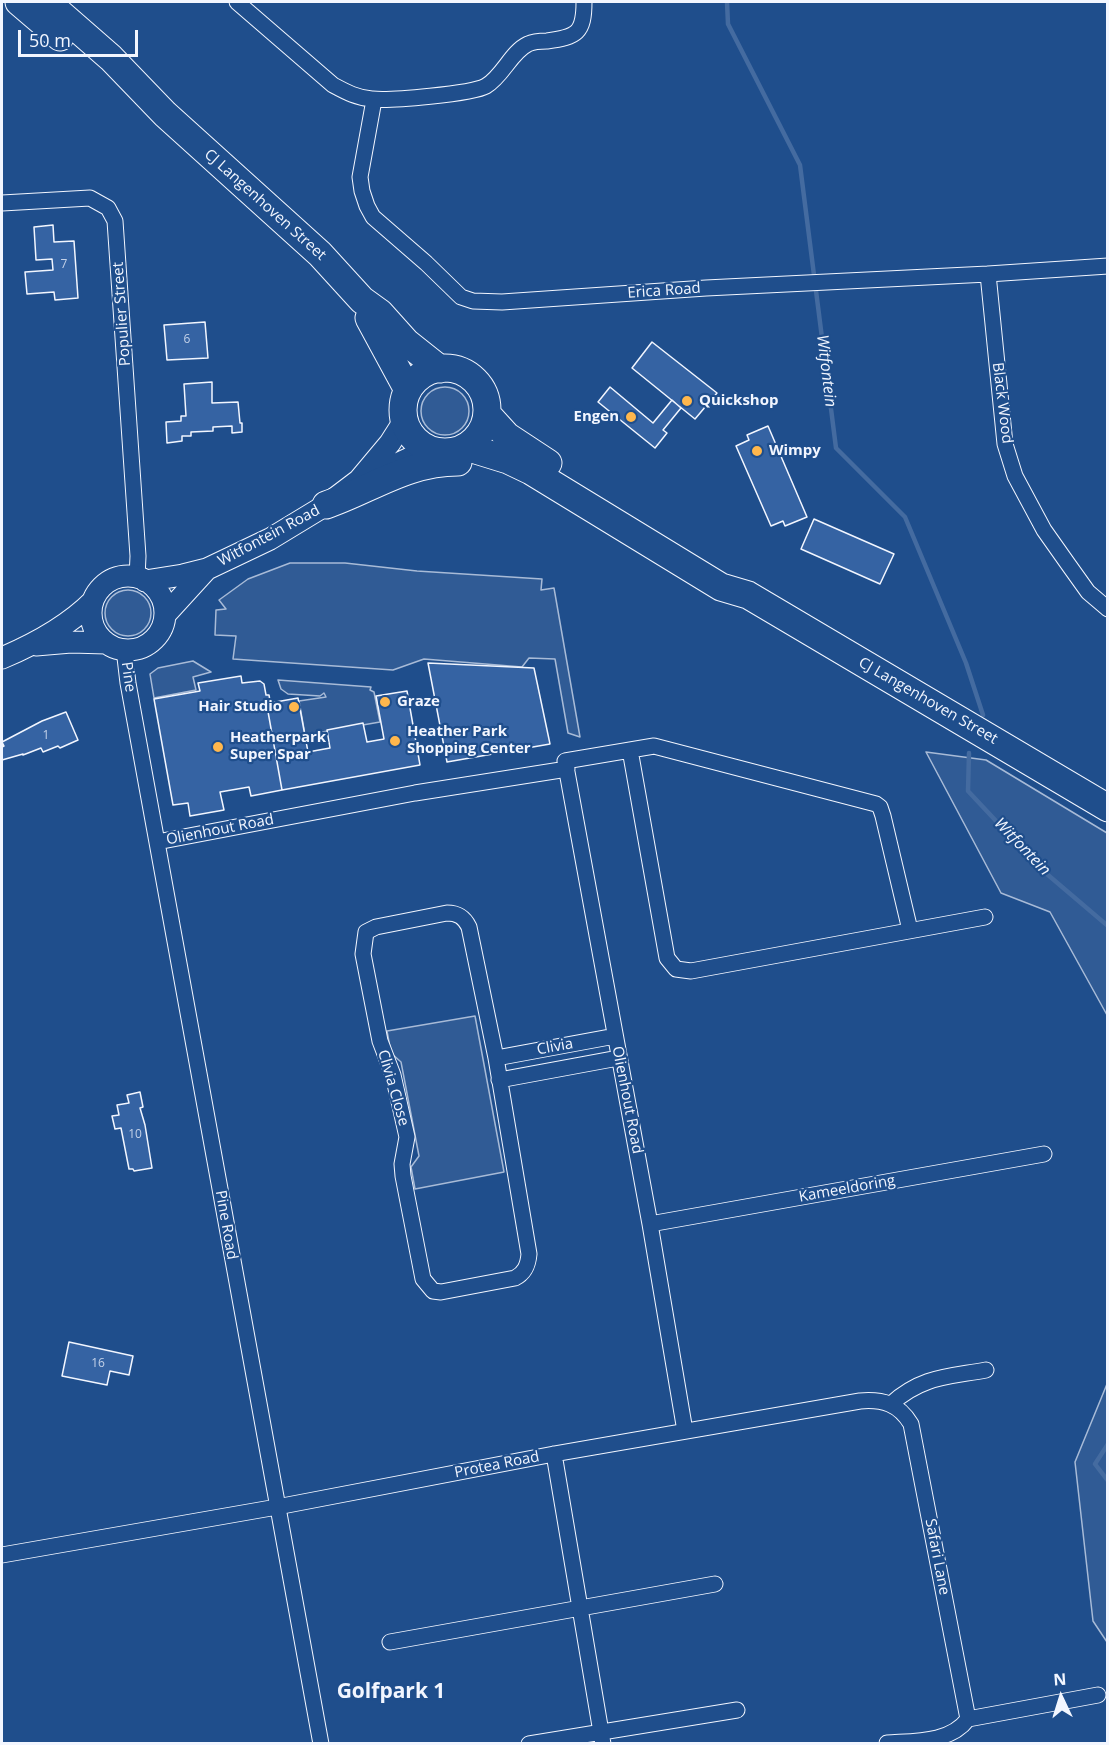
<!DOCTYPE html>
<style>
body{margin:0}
#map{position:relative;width:1109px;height:1745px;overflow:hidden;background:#1f4e8c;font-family:"Open Sans",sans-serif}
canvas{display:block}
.frame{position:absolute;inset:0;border:3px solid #f2f6ff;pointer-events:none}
.north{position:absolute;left:1031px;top:1667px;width:60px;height:60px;-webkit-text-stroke:4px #1f4e8c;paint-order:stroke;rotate:356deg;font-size:16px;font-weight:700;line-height:24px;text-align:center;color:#f2f6ff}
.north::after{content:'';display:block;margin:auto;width:21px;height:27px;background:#f2f6ff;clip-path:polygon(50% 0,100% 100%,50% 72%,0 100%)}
.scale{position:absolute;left:18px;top:30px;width:120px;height:27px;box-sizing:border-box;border:3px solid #f2f6ff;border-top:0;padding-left:8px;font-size:18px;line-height:21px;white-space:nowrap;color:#f2f6ff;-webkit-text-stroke:4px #1f4e8c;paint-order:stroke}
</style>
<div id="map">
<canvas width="1109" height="1745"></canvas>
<div class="frame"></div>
<div class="north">N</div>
<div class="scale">50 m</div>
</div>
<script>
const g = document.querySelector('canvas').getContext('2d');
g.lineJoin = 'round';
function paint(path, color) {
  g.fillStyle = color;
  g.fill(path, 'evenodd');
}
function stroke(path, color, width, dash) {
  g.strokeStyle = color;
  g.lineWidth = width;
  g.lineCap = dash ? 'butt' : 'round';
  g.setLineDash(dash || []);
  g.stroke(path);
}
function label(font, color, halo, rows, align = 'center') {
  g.font = font + ' "Open Sans",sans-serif';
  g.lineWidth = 4.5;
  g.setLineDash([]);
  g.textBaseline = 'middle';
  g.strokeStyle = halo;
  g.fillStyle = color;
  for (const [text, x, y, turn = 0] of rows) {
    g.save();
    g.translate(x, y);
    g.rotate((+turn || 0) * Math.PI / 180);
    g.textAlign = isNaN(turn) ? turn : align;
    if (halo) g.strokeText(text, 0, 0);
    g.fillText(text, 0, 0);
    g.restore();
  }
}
const built = new Path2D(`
 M421 411a24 24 0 1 1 48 0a24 24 0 1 1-48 0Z
 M290,563H345L417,571L542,579L541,590L554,588L580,737L568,733L555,659L529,658L522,667L424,659L393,670L233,659L236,636L215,635L216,610L226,609L219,600L248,579Z
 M105 613a23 23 0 1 1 46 0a23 23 0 1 1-46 0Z
 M193,661L211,672L193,677L196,690L154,698L150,674L158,668Z
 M278,680L371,687L370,690L374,692L380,722L305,735L299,701L326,697L324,693L320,696L288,694L281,689Z
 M926,752L986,760L1107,833V1015L1050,912L1001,893Z
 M475,1016L504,1172L415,1189L411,1167L419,1156L401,1062L391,1053L387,1031Z
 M1107,1384V1642L1093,1621L1075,1462Z`);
paint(built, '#305b95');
stroke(built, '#a8bbd7', 1.5);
stroke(new Path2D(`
 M727,2L728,24L800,165L836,448L905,517L966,663L983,715
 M969,753L968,791L1041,869L1108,926
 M1108,1444L1095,1464L1108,1481`), '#446ba0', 4.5);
const building = new Path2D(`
 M53,225L54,242L74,241L78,298L55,300L54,292L27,294L25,272L53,270L52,259L36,260L34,227Z
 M205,322L208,358L167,360L164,325Z
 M652,342L717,393L695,419L632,368Z
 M212,382V403L238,402L240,423H242V432L232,433V426L213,427V431L191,432V436H182V441L167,443L166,422L181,421V416H186L184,384Z
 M610,387L653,423L672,400L681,408L663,430L667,433L655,448L598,402Z
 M768,426L807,517L785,526L783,521L771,526L736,446L749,440L747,435Z
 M814,519L894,554L880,584L801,549Z
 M428,663L534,668L550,744L447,762Z
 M241,676L242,683L260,681L264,684L266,695H269L271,706H267L282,790L251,796L249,787L220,792L224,810L190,816L188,803L173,805L154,699L200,691L198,683Z
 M407,691L420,765L282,790L267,706H271L270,703L298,698L308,752L330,748L327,730L363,723L367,742L384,739L376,696Z
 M66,712L78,740L60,748L58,746L43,752L41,748L23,755V754L2,760V747L4,746L2,742L42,721Z
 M140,1092L143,1107L140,1108L145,1125L152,1168L134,1171L133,1169H129L121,1128L115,1129L112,1116L119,1115L117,1105L129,1103L127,1095Z
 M69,1342L133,1356L129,1375L110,1371L107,1385L62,1376Z`);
paint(building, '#3563a3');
stroke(building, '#f2f6ff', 1.5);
const street = new Path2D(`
 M237,2L333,85C346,92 357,98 372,99C389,101 472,94 486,86C503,76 511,52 528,44C534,41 541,41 547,41C577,37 584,33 584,2
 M374,100L360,177L362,191L367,206L373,217L426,263L461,297L473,301L502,302L706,288L988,274L1108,266
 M2,203L90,198L108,208L115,221L138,556L137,578
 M988,274L1005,444L1015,476L1044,530L1068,564L1088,592L1108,609
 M124,649L128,683L321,1744
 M630,750L667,958L676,969L691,971L985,917
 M157,842L415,793L567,769
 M447,913C458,913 464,917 469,927L496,1058L529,1254C528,1265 525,1273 515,1278L441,1292L433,1291L423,1279L403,1176L402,1164L407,1137L393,1075L380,1041L363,954L366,932L376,927Z
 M496,1058L615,1036
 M499,1080L618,1058
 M650,1224L1044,1154
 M891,1404C922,1376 948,1377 986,1370
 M685,1431L650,1224L565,761L654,746L876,804L880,807L883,816L910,930
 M554,1454L603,1744
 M2,1555L277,1507L554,1454L860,1401C883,1399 899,1404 911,1424L968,1719
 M390,1642L715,1584
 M887,1743C915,1741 950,1743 968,1719L1098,1695
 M529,1744L737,1710`);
const secondary = new Path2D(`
 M393,466L429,449
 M91 613a37 37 0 1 1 74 0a37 37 0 1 1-74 0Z
 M145,581L183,575L207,569L270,539L326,505L359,480L390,443L404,421
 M165,615L207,569
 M36,645L71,642L106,643
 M2,658C35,644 67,627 93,601`);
const highway = new Path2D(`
 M19,2L60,37
 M47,2L111,58L165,114L320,254L362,300L380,313L406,342L440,369
 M369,318L408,390
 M403 410a42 42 0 1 1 84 0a42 42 0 1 1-84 0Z
 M487,414L507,436L548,463
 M466,447L508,460L531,471L721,587L748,595L1108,808
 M326,505C372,489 407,462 458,462`);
stroke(street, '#f2f6ff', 17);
stroke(secondary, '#f2f6ff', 23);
stroke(highway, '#f2f6ff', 29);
stroke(street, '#1f4e8c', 15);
stroke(secondary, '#1f4e8c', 21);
stroke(highway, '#1f4e8c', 27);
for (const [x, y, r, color] of [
 [687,401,6,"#ffb74d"],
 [631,417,6,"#ffb74d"],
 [757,451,6,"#ffb74d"],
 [385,702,6,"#ffb74d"],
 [294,707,6,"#ffb74d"],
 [395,741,6,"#ffb74d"],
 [218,747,6,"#ffb74d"]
]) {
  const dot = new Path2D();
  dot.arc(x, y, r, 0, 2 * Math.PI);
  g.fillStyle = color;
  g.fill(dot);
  stroke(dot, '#1f4e8c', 2);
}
label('12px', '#c3d1e8', null, [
 ["7",64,265],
 ["6",187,340],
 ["1",46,736],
 ["10",135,1135],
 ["16",98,1364]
]);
label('15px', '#f2f6ff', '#1f4e8c', [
 ["CJ Langenhoven Street",265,205,42],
 ["Erica Road",664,291,-4],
 ["Populier Street",122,314,-94],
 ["Black Wood",1002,403,83],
 ["Witfontein Road",269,536,-28],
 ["Pine",128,677,82],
 ["CJ Langenhoven Street",928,701,30],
 ["Olienhout Road",220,830,-11],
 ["Clivia",555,1047,-10],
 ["Clivia Close",393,1088,74],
 ["Olienhout Road",627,1100,79],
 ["Kameeldoring",847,1189,-10],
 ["Pine Road",226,1225,80],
 ["Protea Road",497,1465,-11],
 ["Safari Lane",937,1557,79]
]);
label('bold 15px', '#f2f6ff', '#1f4e8c', [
 ["Quickshop",699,401],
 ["Engen",619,417,"right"],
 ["Wimpy",769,451],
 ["Graze",397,702],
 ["Hair Studio",282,707,"right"],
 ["Heather Park",407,732],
 ["Shopping Center",407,749],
 ["Heatherpark",230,738],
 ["Super Spar",230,755]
], 'left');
label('italic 16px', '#f2f6ff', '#1f4e8c', [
 ["Witfontein",826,371,83],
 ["Witfontein",1022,847,46]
]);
label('bold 21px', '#f2f6ff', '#1f4e8c', [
 ["Golfpark 1",391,1692]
]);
</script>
